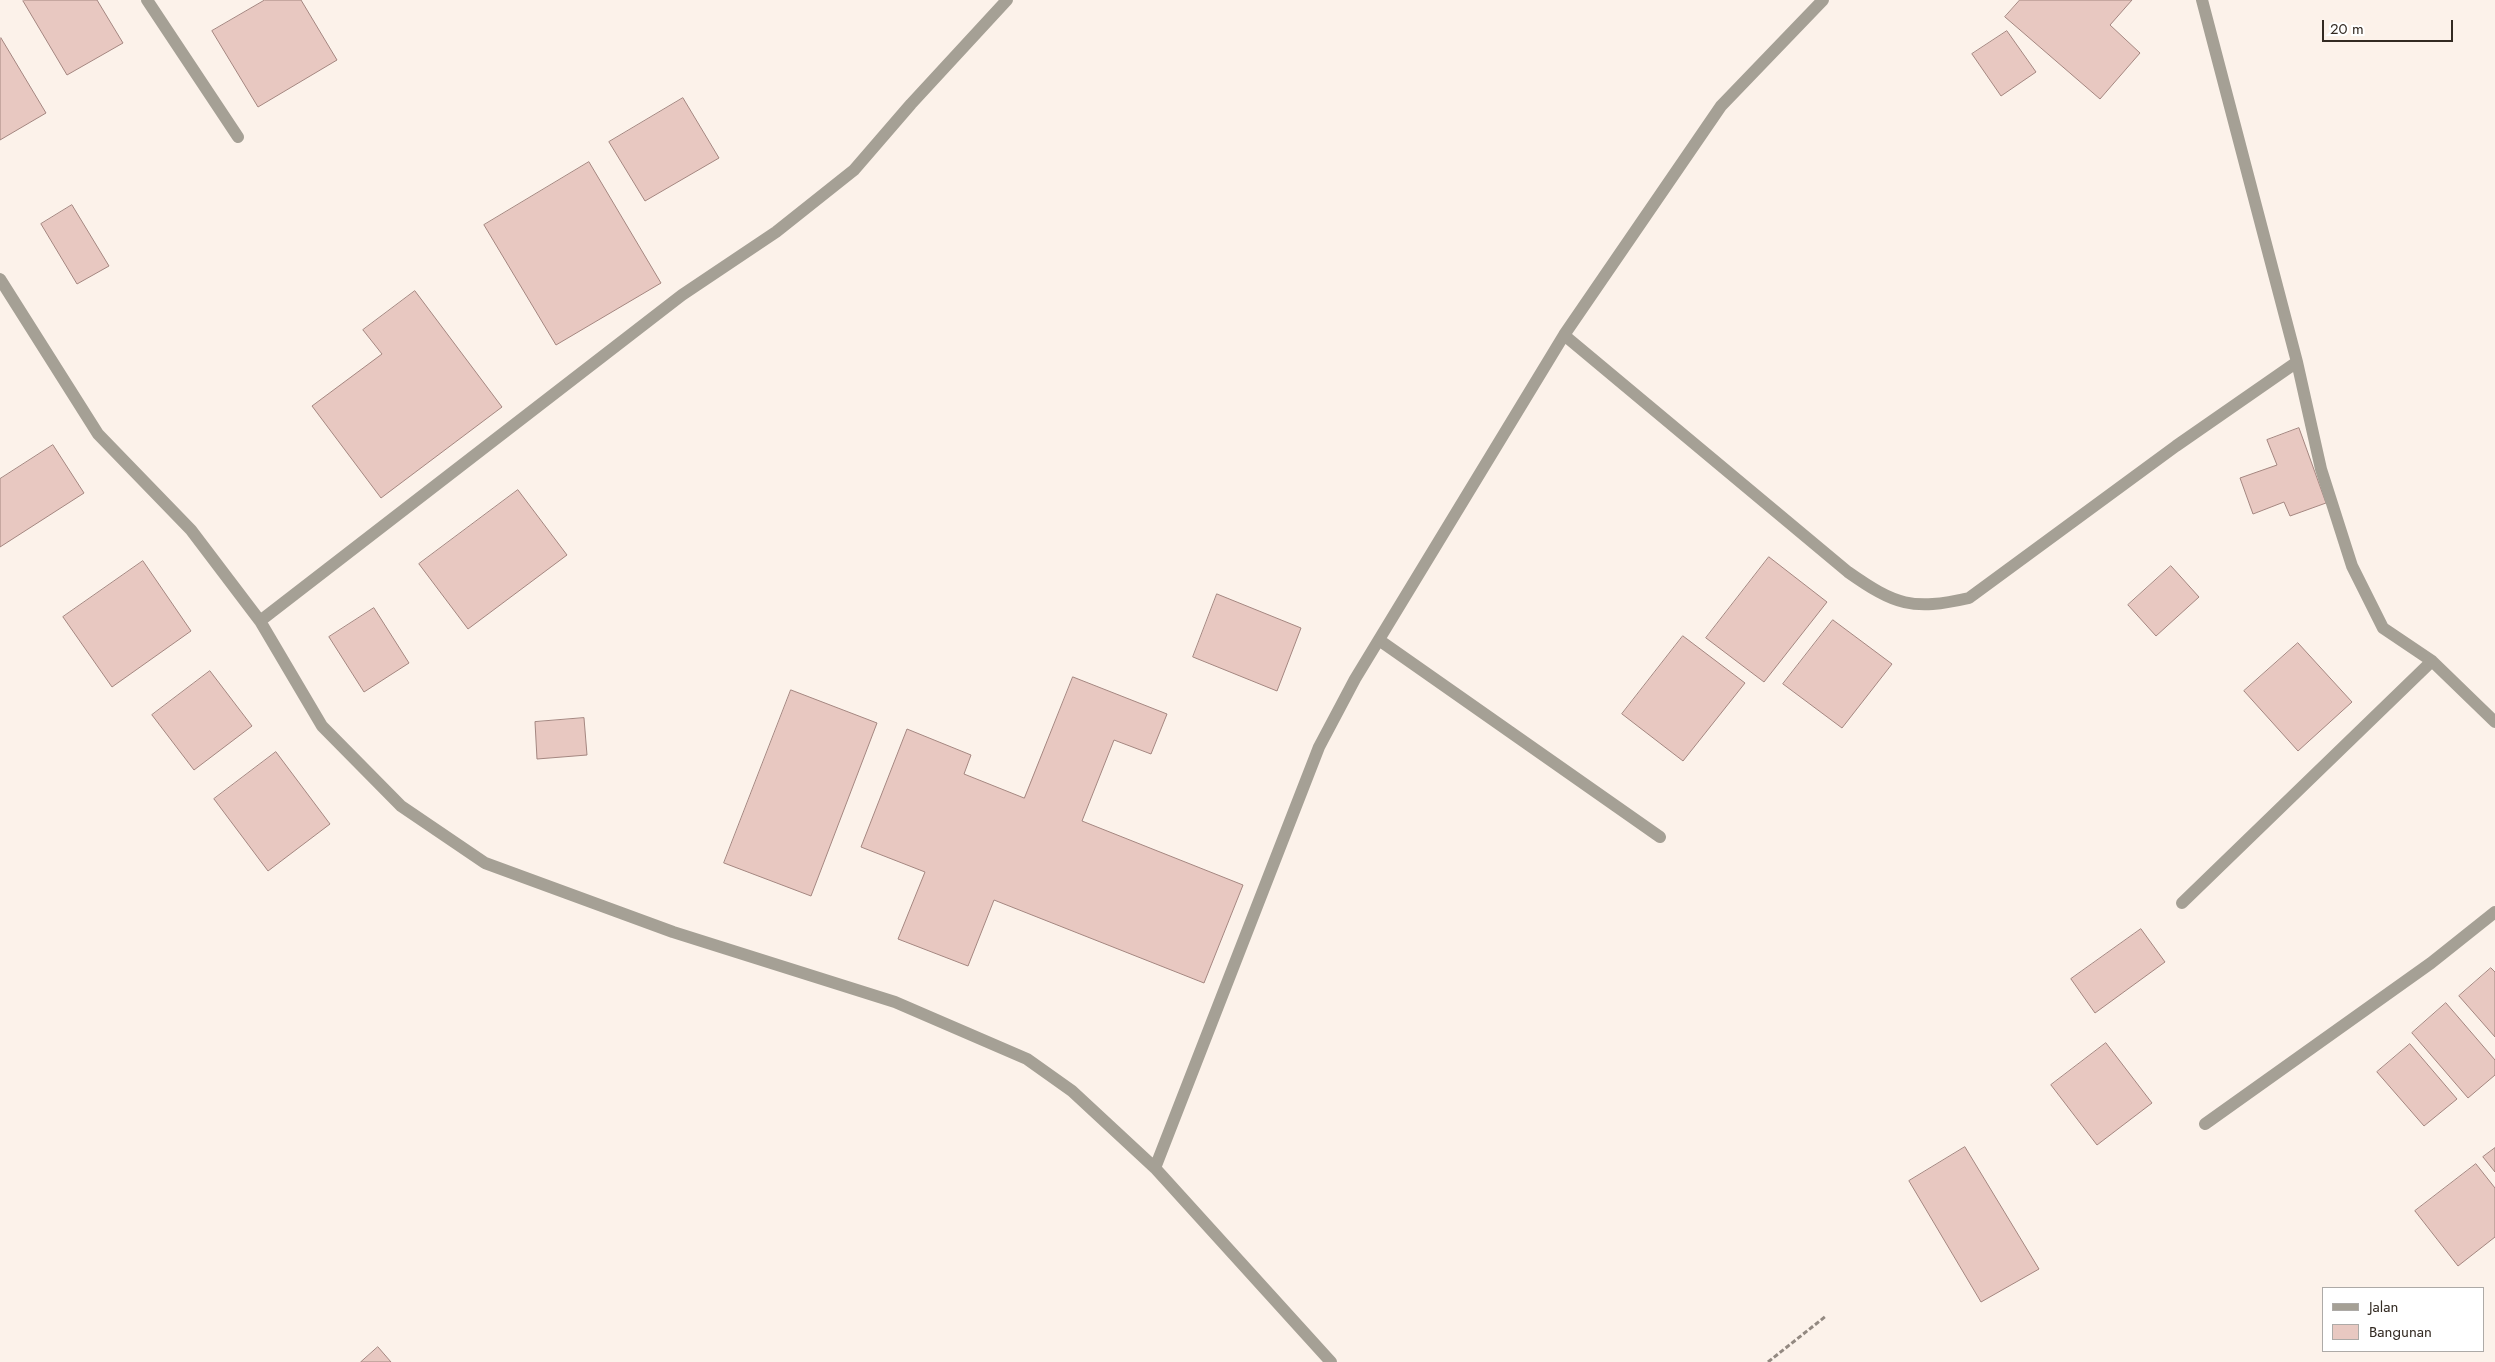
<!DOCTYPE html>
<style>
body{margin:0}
#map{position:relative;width:2495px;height:1362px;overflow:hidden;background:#fcf2ea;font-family:Jost,sans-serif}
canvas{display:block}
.legend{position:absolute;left:2322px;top:1287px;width:162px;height:65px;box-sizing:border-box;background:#fff;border:1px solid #adaaa7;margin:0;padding:6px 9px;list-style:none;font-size:15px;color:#332a22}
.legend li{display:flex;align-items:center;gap:10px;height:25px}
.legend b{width:25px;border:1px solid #adaaa7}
.scale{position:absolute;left:2322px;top:20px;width:131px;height:22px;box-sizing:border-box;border:2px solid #332a22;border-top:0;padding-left:6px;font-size:15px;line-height:18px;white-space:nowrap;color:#332a22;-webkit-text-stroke:4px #fff;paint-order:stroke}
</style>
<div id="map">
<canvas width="2495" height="1362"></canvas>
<ul class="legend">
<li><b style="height:6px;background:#a5a095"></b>Jalan</li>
<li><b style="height:14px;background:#e8c8c1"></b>Bangunan</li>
</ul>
<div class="scale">20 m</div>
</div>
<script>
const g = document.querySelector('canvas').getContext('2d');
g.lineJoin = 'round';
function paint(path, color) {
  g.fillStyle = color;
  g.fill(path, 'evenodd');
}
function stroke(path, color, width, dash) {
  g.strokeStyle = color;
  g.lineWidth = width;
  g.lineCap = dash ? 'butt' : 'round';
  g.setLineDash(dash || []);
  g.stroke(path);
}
const building = new Path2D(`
 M24,0H97L123,43L67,75L23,1Z
 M265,0H301L337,60L258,107L212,31Z
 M2020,0H2132L2110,25L2140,53L2100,99L2005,17Z
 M2007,31L2036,72L2001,96L1972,54Z
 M1,38L46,113L0,140V39Z
 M683,98L719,158L645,201L609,142Z
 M589,162L661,283L556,345L484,225Z
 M72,205L109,266L77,284L41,224Z
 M415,291L502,407L381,498L312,406L382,354L363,330Z
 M2299,428L2326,503L2290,516L2284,502L2253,514L2240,478L2277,465L2267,440Z
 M53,445L84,493L0,547V479Z
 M518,490L567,555L468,629L419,564Z
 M1769,557L1827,602L1764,682L1706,638Z
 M143,561L191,631L112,687L63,617Z
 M2171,566L2199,597L2156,636L2128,605Z
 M1217,594L1301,628L1277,691L1193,657Z
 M374,608L409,663L364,692L329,637Z
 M1833,620L1892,664L1842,728L1783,684Z
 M1683,636L1745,683L1683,761L1622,714Z
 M2298,643L2352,702L2298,751L2244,691Z
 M210,671L252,726L194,770L152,715Z
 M1073,677L1167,714L1151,754L1114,740L1082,821L1243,885L1204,983L994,900L968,966L898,939L925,872L861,847L907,729L971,755L964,774L1024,798Z
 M791,690L877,723L811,896L724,863Z
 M584,718L587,755L537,759L535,722Z
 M276,752L330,824L268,871L214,799Z
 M2141,929L2165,962L2095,1013L2071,979Z
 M2491,968L2495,972V1037L2459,996Z
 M2446,1003L2495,1060V1075L2468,1098L2412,1033Z
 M2106,1043L2152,1103L2097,1145L2051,1085Z
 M2410,1044L2457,1099L2424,1126L2377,1072Z
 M1965,1147L2039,1269L1981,1302L1909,1181Z
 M2495,1148V1172L2483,1157Z
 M2476,1164L2495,1188V1237L2458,1266L2415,1211Z
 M378,1347L391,1362H361Z`);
paint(building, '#e8c8c1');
stroke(building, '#a48680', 1);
stroke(new Path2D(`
 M1768,1362L1826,1316`), '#938981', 3, [5, 2.5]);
stroke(new Path2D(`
 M147,0L238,137
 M2202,0L2297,362L2321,469L2352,566L2383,628L2432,661L2495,722
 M0,279L98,434L191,530L260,621L322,726L401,806L485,863L673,932L895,1002L1027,1059L1072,1091L1155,1168L1331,1362
 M1564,335L1848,572C1895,605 1912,611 1969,598L2176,446L2297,362
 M260,621L682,295L776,232L854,170L911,104L1007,0
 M1379,640L1660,837
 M2182,903L2432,661
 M2205,1124L2431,963L2495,912
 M1155,1168L1319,747L1355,679L1564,335L1721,106L1823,0`), '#a5a095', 12);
</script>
